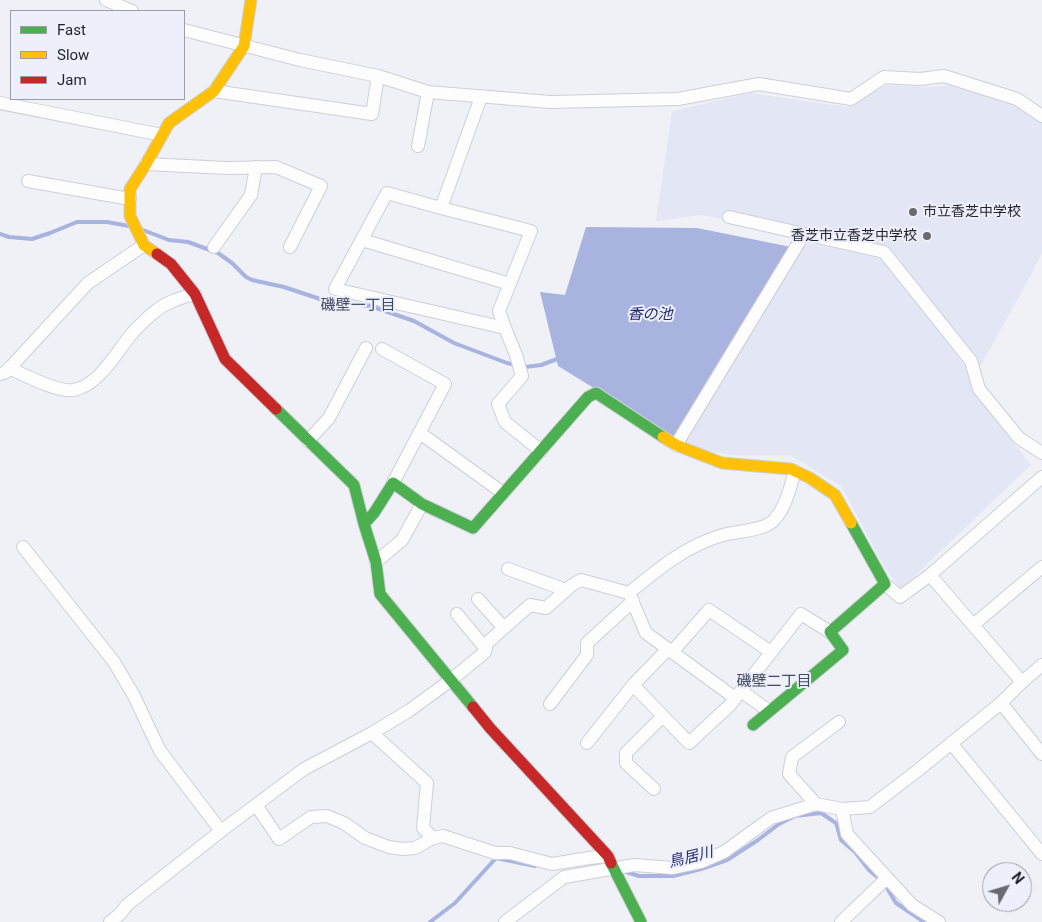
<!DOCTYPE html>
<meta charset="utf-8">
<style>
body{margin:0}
#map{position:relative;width:1042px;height:922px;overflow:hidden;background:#f0f1f7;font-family:Roboto,sans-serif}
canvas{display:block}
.legend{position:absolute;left:10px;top:10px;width:175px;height:90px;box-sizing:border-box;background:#edf0fa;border:1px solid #9b9ea7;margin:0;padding:6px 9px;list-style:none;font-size:15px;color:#1f222b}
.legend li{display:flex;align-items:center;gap:10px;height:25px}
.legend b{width:25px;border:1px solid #9b9ea7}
.north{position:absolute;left:982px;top:862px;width:50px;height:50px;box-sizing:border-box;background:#edf0fa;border:1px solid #9b9ea7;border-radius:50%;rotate:51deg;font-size:14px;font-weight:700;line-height:20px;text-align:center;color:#1f222b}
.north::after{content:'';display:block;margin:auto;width:18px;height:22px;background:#686a72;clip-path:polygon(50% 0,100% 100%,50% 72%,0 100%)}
</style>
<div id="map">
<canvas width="1042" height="922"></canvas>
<ul class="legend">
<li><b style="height:6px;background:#4caf50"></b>Fast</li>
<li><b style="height:6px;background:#ffc107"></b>Slow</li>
<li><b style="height:6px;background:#c62828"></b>Jam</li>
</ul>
<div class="north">N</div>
</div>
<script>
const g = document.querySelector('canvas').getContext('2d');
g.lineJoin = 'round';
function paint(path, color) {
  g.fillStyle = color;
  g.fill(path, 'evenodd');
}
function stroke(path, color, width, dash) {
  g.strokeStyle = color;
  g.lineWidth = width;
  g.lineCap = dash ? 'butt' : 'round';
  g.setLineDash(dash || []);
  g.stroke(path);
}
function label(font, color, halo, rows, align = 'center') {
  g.font = font + ' Roboto,"Noto Sans JP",sans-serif';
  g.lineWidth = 4;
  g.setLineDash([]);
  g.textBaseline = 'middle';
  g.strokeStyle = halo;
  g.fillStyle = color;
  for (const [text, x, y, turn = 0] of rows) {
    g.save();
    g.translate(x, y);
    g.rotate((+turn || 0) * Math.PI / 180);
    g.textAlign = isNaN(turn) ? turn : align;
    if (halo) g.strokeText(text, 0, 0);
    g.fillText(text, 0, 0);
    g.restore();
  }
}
paint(new Path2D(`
 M958,84L1018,104L1042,121V253L1033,271L978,371L891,250L701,215L656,221L672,111L750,93L847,107L886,85L935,87Z
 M805,242L884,259L967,368L977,396L1031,465L901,589L886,570L841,486L790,455H731L708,451L684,441Z`), '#e3e7f5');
paint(new Path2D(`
 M586,227L697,228L796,248L675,438L558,366L540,292L565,295Z`), '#a8b3e0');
stroke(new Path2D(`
 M143,230L169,240L188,242L218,253L232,263L246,277L252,280L284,287L326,301L370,306L379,309L414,321L454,343L507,363L525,367L541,365L560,358
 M0,234L9,237L32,239L50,233L77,222H107L129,226
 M623,871L639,876H673L701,869L727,860L758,840L779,824L795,816L821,813L836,823L841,840L855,852L869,870L884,883L896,903L924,922
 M430,922L455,903L496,858L535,866`), '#a8b3e0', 4);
const street = new Path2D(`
 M106,0L132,11
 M184,30L300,60L378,76L428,92L550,102L678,99L759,84L851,99L884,77L920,79L944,76L1017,99L1042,116
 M214,91L372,114L378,76
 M0,103L162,135
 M418,146L428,92
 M146,164L227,168L276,167L321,186L290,247
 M28,181L130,199
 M441,208L531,231L499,311L505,328L335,289L387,193L441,208L481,97
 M729,217L884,252L971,361L979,389L1019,438L1042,453
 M362,240L510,284
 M214,247L251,195L256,167
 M505,328L516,355L522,376L498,404L505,422L541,451
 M382,349L445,384L393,483
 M9,368C24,375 59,393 74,390C102,384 118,348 136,329C147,318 159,306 173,301C180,298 188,296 195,294
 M0,374L4,373L7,371L88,283L144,245
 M420,433L503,493
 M308,441L329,418L366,348
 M676,445L804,234
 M23,547L114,662L134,696L160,751L221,831
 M376,562L402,540L422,504
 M508,569L566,590
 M885,584L900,597L930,575
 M629,593L646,633L735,698
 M478,599L504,628
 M457,614L486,649
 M973,625L1042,567
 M672,652L709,610L771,652
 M1022,682L930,575L1042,477
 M633,685L689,743L730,705L801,614L830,632
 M741,691L769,711
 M1001,703L1042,754
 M550,704L587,655V643L633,601
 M372,733L427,783L423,828L433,838
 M587,743L633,685L668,649
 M951,743L1042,854
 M654,789L626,763V753L663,716
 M816,804L789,774L792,757L839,722
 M256,805L279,839L311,817L327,816L344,823L365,838L389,847L402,849L415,848L433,838L443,836L495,853H510L552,864L589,858L608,856
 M842,809L847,834L912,905L939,922
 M110,922L120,914L127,905L221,831L304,769L372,733L410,710L451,680L485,652L487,643L530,605L546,608L572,585L581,580L629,593C658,569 687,545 723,535C737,531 764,531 774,520C786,507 790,488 795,471
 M505,922L564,877L634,865L673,868L701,862L724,852L771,818L816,804L842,809L870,807L917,771L1001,703L1022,682L1042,665
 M841,922L887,878`);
const fast = new Path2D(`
 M276,409L354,485L364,524L376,562L380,594L473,707
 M364,524L374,513L393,483L422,504L473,528L588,397L596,393L663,437
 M753,725L843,650L830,632L885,584L851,523
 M611,863L641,922`);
const slow = new Path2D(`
 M157,254L144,245L130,216V189L146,164L169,123L214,91L244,46L251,0
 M663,437L676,445L722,463L791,469L810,478L835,495L851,523`);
const jam = new Path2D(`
 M157,254L171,264L195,294L225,359L276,409
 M473,707L490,728L608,856L611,863`);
stroke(street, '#cdcfd7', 14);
stroke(fast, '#cdcfd7', 13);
stroke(slow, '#cdcfd7', 13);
stroke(jam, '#cdcfd7', 13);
stroke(street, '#fdfdfe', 12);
stroke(fast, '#4caf50', 11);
stroke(slow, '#ffc107', 11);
stroke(jam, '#c62828', 11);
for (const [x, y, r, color] of [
 [913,212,5,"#686a72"],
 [927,236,5,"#686a72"]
]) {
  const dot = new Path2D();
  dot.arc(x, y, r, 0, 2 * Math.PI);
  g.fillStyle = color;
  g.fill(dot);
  stroke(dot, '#edf0fa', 2);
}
label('14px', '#1f222b', '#edf0fa', [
 ["市立香芝中学校",923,212],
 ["香芝市立香芝中学校",917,236,"right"]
], 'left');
label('15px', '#444b60', '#edf0fa', [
 ["磯壁一丁目",358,306],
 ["磯壁二丁目",774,682]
]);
label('italic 15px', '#1f286e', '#edf0fa', [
 ["香の池",650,315],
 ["鳥居川",691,858,-14]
]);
</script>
